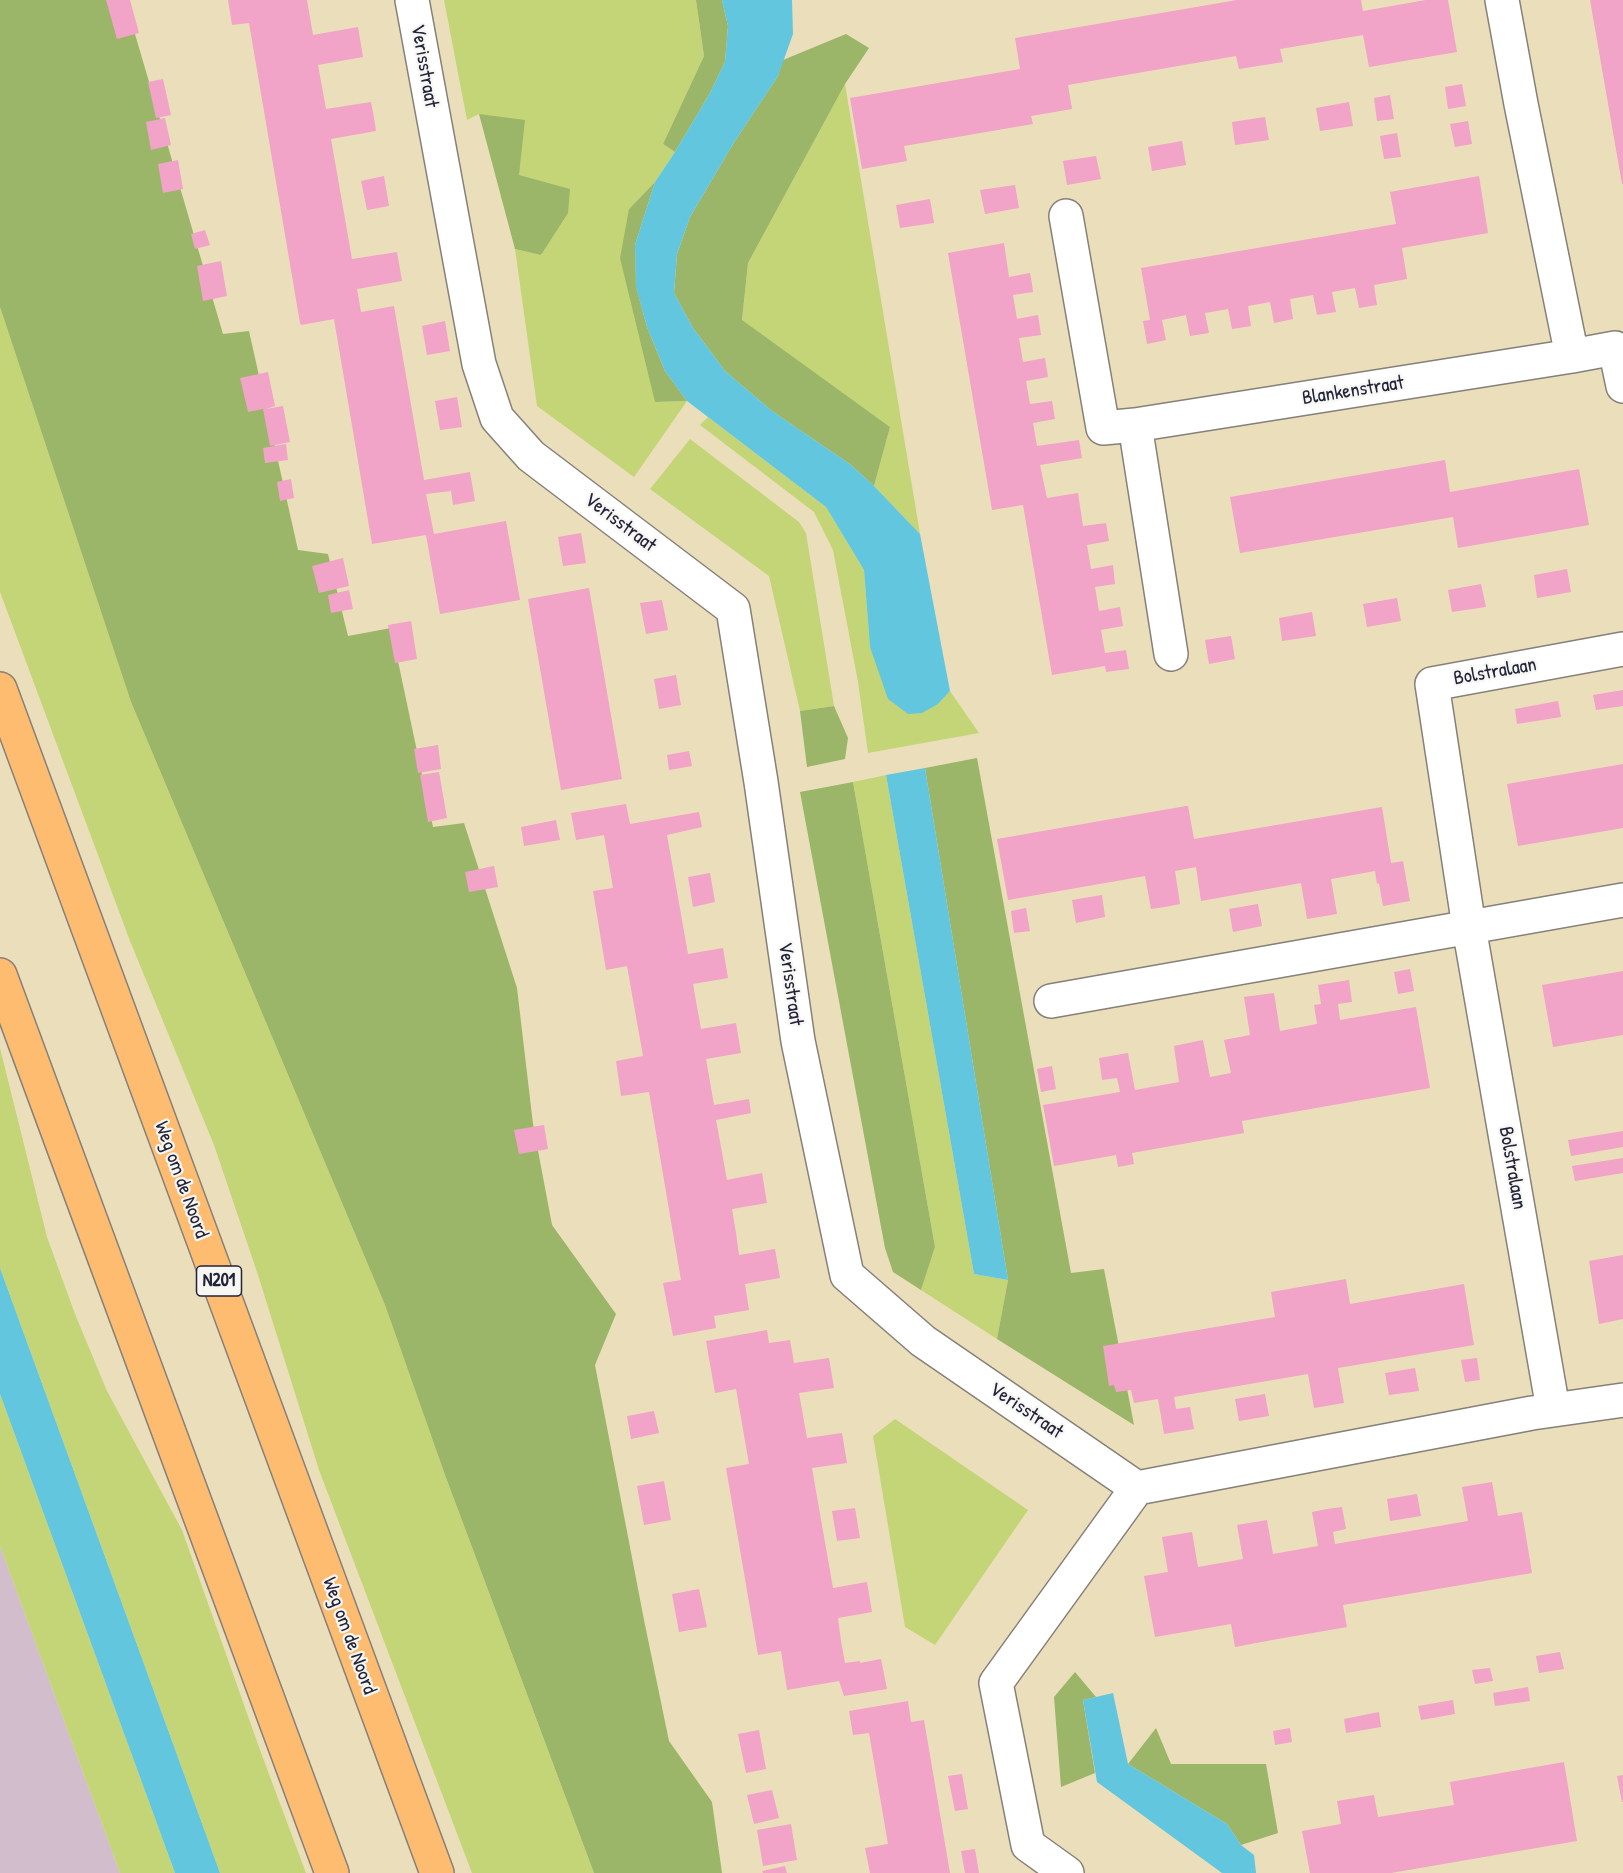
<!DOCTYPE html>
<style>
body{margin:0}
canvas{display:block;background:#ebdeba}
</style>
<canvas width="1623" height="1873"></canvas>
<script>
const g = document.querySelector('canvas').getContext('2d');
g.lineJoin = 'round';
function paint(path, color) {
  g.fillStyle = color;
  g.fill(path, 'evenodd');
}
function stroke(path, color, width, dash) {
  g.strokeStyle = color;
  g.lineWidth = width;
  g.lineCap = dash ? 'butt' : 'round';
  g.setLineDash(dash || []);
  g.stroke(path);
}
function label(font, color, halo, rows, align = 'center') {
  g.font = font + ' "Patrick Hand",sans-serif';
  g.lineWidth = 4.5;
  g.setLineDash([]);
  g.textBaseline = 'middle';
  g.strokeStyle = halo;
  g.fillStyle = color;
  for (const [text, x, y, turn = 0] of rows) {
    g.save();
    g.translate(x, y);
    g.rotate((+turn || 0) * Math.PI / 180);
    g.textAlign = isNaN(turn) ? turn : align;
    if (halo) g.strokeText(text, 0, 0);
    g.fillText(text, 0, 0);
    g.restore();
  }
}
paint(new Path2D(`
 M0,1546L120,1873H0Z`), '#d1bdcb');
paint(new Path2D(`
 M444,0H696L704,56L663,144L675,152L655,182L629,209L655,402L687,401L634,477L537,406L515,249L542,255L519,175L479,114L467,120Z
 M845,84L920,534L874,486L890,427L742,321L748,263Z
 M0,307L131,702L385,1305L445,1475L594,1873H472L319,1470L258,1275L214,1145L130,941L0,592Z
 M708,417L826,507L864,570L870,647L938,704L950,691L979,733L868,753L858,682L833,550L814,512L700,425Z
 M690,439L799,522L806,533L834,706L800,711L769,576L650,489Z
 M886,775L974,1274L1008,1280L997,1339L921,1290L935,1247L853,782Z
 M0,1048L47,1237L75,1314L107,1391L182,1530L260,1750L306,1873H220L0,1268Z
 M0,1394L175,1873H120L0,1546Z
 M895,1419L1028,1510L935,1645L905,1627L873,1436Z`), '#c4d578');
paint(new Path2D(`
 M0,0H125L223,334L249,331L298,550L328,554L348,636L391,628L433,827L464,823L517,988L533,1124L552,1225L616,1314L595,1365L644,1620L669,1741L712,1802L722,1873H594L445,1475L385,1305L131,702L0,307Z
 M696,0H722L728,26L725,62L710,93L675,152L663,144L704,56Z
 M846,34L869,48L845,84L748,263L742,320L890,427L874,486L851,465L772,411L725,371L693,328L674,293L677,254L690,217L733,144L778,76L783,60Z
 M479,114L525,120L519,175L570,189L568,213L541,255L515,249Z
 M655,182L635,245L636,287L647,327L665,371L687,401L655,402L620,258L629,209Z
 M834,706L848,738L845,759L807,767L800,711Z
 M977,758L1071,1273L1104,1269L1134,1425L997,1339L1008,1280L925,768Z
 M853,782L935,1247L921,1290L893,1272L885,1248L800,792Z
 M1075,1672L1096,1697L1083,1700L1095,1773L1061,1787L1054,1697Z
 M1156,1728L1171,1764H1266L1278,1833L1241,1845L1227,1824L1128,1764Z`), '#9bb668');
paint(new Path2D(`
 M722,0H792L793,34L778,76L733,144L690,217L677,254L674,293L693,328L725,371L772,411L851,465L874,486L920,534L950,691L938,704L922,713L908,714L888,699L870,647L864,570L826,507L687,401L665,371L647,327L636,287L635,245L655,182L675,152L710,93L725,62L728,26Z
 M925,768L1008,1280L974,1274L886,775Z
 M0,1268L220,1873H175L0,1394Z
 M1113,1693L1128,1764L1227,1824L1241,1845L1254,1855L1256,1873H1222L1097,1782L1083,1700Z`), '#62c6df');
paint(new Path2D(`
 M106,0H130L139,33L117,39Z
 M228,0H307L313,35L358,27L363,57L318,65L326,109L371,102L374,118L376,131L331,139L352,259L397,252L402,281L357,289L361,312L394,306L424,480L470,472L475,501L453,505L451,491L426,494L434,534L506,521L520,600L440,614L426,535L372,544L334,319L301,325L300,323L249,23L232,25Z
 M1237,0H1361L1363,11L1426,0H1448L1457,52L1369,67L1363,35L1280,49L1283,62L1239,69L1236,56L1068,85L1072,109L1031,116L1033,124L904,146L907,161L862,169L850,98L1020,69L1015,38Z
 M1590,0H1623V184H1622Z
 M163,79L171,115L156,118L148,82Z
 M1462,84L1466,106L1448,109L1445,87Z
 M1390,95L1394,119L1377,121L1374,98Z
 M1349,102L1353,126L1320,131L1316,108Z
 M1265,117L1269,140L1235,145L1232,122Z
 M165,118L171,145L151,150L146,122Z
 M1468,121L1472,144L1455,147L1450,124Z
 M1397,133L1401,157L1384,159L1380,136Z
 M1182,141L1186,165L1152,171L1148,147Z
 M1096,156L1101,179L1067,185L1063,161Z
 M178,160L183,189L163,193L158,164Z
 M384,176L389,206L367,210L361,181Z
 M1479,176L1488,233L1402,248L1407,279L1374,285L1377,305L1359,308L1355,288L1332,292L1336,312L1317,315L1313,295L1290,299L1293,319L1274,323L1270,302L1248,306L1251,326L1232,329L1228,309L1205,313L1209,333L1190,336L1186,315L1162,320L1166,340L1147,344L1143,321L1150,320L1141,268L1396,224L1390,192Z
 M1015,185L1019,208L985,214L980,190Z
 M930,199L934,223L900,228L896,205Z
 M205,230L210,245L195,249L191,234Z
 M1004,243L1009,277L1030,273L1032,284L1033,292L1013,295L1017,319L1038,315L1041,335L1019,338L1023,362L1045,358L1048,377L1026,381L1030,404L1052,401L1055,419L1033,423L1037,446L1079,440L1082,458L1040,465L1047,498L1078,493L1083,526L1106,523L1109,541L1087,545L1091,569L1113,565L1115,584L1095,587L1099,611L1120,607L1123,626L1101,630L1105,653L1126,650L1129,669L1106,672L1105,666L1052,675L1023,505L992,510L948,253Z
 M221,261L227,296L203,301L197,266Z
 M445,321L450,351L427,355L422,326Z
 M268,372L275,406L266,409L283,406L290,442L270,446L263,409L248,412L240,378Z
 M457,397L462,427L440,430L435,401Z
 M286,444L288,460L265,463L263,448Z
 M1445,460L1450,492L1579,469L1589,525L1458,548L1453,517L1240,553L1230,497Z
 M291,479L294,498L280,501L277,482Z
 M581,533L586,563L563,566L558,537Z
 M343,558L349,586L319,593L312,566Z
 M1567,569L1571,592L1537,598L1534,575Z
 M1481,584L1486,607L1452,612L1448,590Z
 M589,588L622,779L561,790L528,599Z
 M349,590L353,609L331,613L328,595Z
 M1397,598L1401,621L1367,627L1363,604Z
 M662,600L668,630L646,634L640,603Z
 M1312,612L1316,636L1282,641L1279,618Z
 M411,621L417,659L395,663L388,625Z
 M1231,636L1235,659L1209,664L1205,640Z
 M676,675L681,705L659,709L654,679Z
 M1623,690V706L1596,710L1593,695Z
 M1558,701L1561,717L1517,724L1515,709Z
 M438,745L441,769L418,773L414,749Z
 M689,751L692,766L669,770L667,755Z
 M1623,764V828L1518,846L1507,784Z
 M439,772L447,818L428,822L420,775Z
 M626,804L630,824L699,812L702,827L667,835L688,954L723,948L728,978L693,984L701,1029L736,1023L741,1053L706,1059L714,1105L749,1099L751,1113L716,1120L723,1158L727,1180L762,1173L767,1203L732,1209L736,1233L739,1255L775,1249L780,1278L745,1284L749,1310L714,1316L716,1328L673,1336L663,1283L681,1280L649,1092L621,1096L616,1061L643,1056L627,966L606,970L593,891L613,888L604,835L576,840L571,813Z
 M1186,806H1188L1194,839L1382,807L1391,863L1403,861L1410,901L1383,906L1379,883L1377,884L1375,871L1331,879L1337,914L1307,919L1301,883L1201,901L1196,867L1175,871L1180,904L1165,907L1151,909L1145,876L1008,900L997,839Z
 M556,820L560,840L524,846L521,827Z
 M494,866L498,887L469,892L465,872Z
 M710,873L715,902L693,907L688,877Z
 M1102,895L1105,917L1076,923L1072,900Z
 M1258,904L1262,926L1233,932L1229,909Z
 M1026,908L1030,931L1014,933L1011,911Z
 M1410,969L1414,991L1398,994L1394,972Z
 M1623,971V1035L1553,1047L1542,985Z
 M1349,980L1352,1002L1338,1004L1340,1020L1416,1007L1430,1088L1242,1121L1244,1133L1132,1153L1134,1164L1118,1167L1116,1155L1054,1166L1043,1105L1120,1092L1117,1078L1102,1080L1099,1058L1128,1053L1135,1090L1179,1082L1174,1046L1203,1040L1210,1077L1231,1073L1224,1040L1250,1035L1244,997L1274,993L1280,1031L1317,1024L1314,1005L1321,1004L1318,985Z
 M1052,1066L1056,1089L1041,1092L1037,1069Z
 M544,1125L548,1149L519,1154L514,1130Z
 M1623,1131V1147L1571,1156L1568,1140Z
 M1623,1158V1173L1575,1181L1572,1166Z
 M1623,1255V1319L1599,1324L1589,1261Z
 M1346,1279L1350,1304L1464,1284L1474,1345L1338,1368L1344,1403L1314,1408L1308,1374L1174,1397L1176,1409L1190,1407L1194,1429L1164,1434L1158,1399L1134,1403L1131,1390L1116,1392L1114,1385L1109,1386L1103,1346L1275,1317L1271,1292Z
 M767,1330L769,1343L790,1340L794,1363L829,1358L834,1388L799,1393L807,1438L842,1433L847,1463L812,1468L816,1491L833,1588L867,1582L872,1612L838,1618L841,1641L845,1663L860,1661V1663L881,1659L887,1689L844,1696L839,1681L787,1690L781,1651L758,1655L726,1468L749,1464L736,1389L715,1393L706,1341Z
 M1477,1358L1480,1380L1465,1382L1461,1360Z
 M1415,1368L1419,1391L1389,1395L1385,1373Z
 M1265,1394L1269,1416L1239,1421L1235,1399Z
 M654,1411L659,1433L631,1439L627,1416Z
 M664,1481L671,1520L644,1525L637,1486Z
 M1492,1482L1498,1516L1522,1512L1532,1573L1343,1605L1347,1627L1272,1640L1235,1647L1231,1624L1155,1637L1144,1576L1168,1572L1162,1537L1192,1532L1198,1567L1221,1563L1243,1559L1237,1525L1267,1520L1273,1554L1318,1546L1312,1512L1327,1509L1342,1507L1346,1529L1333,1532L1335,1544L1468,1521L1462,1487Z
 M1417,1494L1421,1516L1390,1521L1387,1499Z
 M855,1508L860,1538L837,1541L832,1511Z
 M699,1589L707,1627L679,1632L672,1594Z
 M1560,1652L1564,1669L1539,1673L1536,1656Z
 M1490,1668L1493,1681L1475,1684L1472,1670Z
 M1528,1687L1530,1701L1495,1706L1493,1693Z
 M1453,1700L1455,1714L1421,1720L1418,1706Z
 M908,1701L911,1722L924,1720L950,1873H870L865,1848L888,1844L869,1733L853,1735L849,1711Z
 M1379,1712L1381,1727L1346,1733L1344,1719Z
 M1290,1728L1292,1742L1275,1745L1273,1731Z
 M759,1730L766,1769L746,1773L738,1734Z
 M1564,1762L1577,1841L1391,1873H1310L1302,1831L1341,1824L1337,1801L1374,1795L1378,1817L1454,1805L1450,1782Z
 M962,1774L968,1809L955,1811L948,1776Z
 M1623,1775V1802H1622L1617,1776Z
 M772,1790L779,1818L754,1824L747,1795Z
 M791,1824L797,1860L763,1866L757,1830Z
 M975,1849L979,1873H965L961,1851Z
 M785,1866L787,1873H763L762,1871Z`), '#f1a3c8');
const minor = new Path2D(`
 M412,0L479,364L497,418L531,456L733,609L761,782L798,1041L847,1275L923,1341L1137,1488L996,1683L1028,1845L1067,1873
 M1502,0L1521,104L1572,356
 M1066,216L1103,428L1135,425L1171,654
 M1135,425L1572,356L1615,348L1623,386
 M1051,1001L1623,900
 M1553,1409L1469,927L1432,684L1623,649
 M1137,1488L1532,1413L1623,1400`);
const highway = new Path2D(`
 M0,689L437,1873
 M0,975L332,1873`);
stroke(minor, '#86807a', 36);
stroke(highway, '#86807a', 36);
stroke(minor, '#fff', 33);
stroke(highway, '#fdbc70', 33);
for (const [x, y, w] of [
 [219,1281,45]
]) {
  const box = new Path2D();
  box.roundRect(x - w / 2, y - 15, w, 30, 4.5);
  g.fillStyle = '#f6f6f2';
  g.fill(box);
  stroke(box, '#22223b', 1.5);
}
label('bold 18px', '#22223b', null, [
 ["N201",219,1281]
]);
label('20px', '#22223b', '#f6f6f2', [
 ["Verisstraat",424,66,80],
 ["Blankenstraat",1353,391,-9],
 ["Verisstraat",620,523,37],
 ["Bolstralaan",1495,672,-10],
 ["Verisstraat",790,984,82],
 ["Bolstralaan",1512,1168,80],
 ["Weg om de Noord",181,1180,70],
 ["Verisstraat",1026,1411,34],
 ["Weg om de Noord",349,1636,70]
]);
</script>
